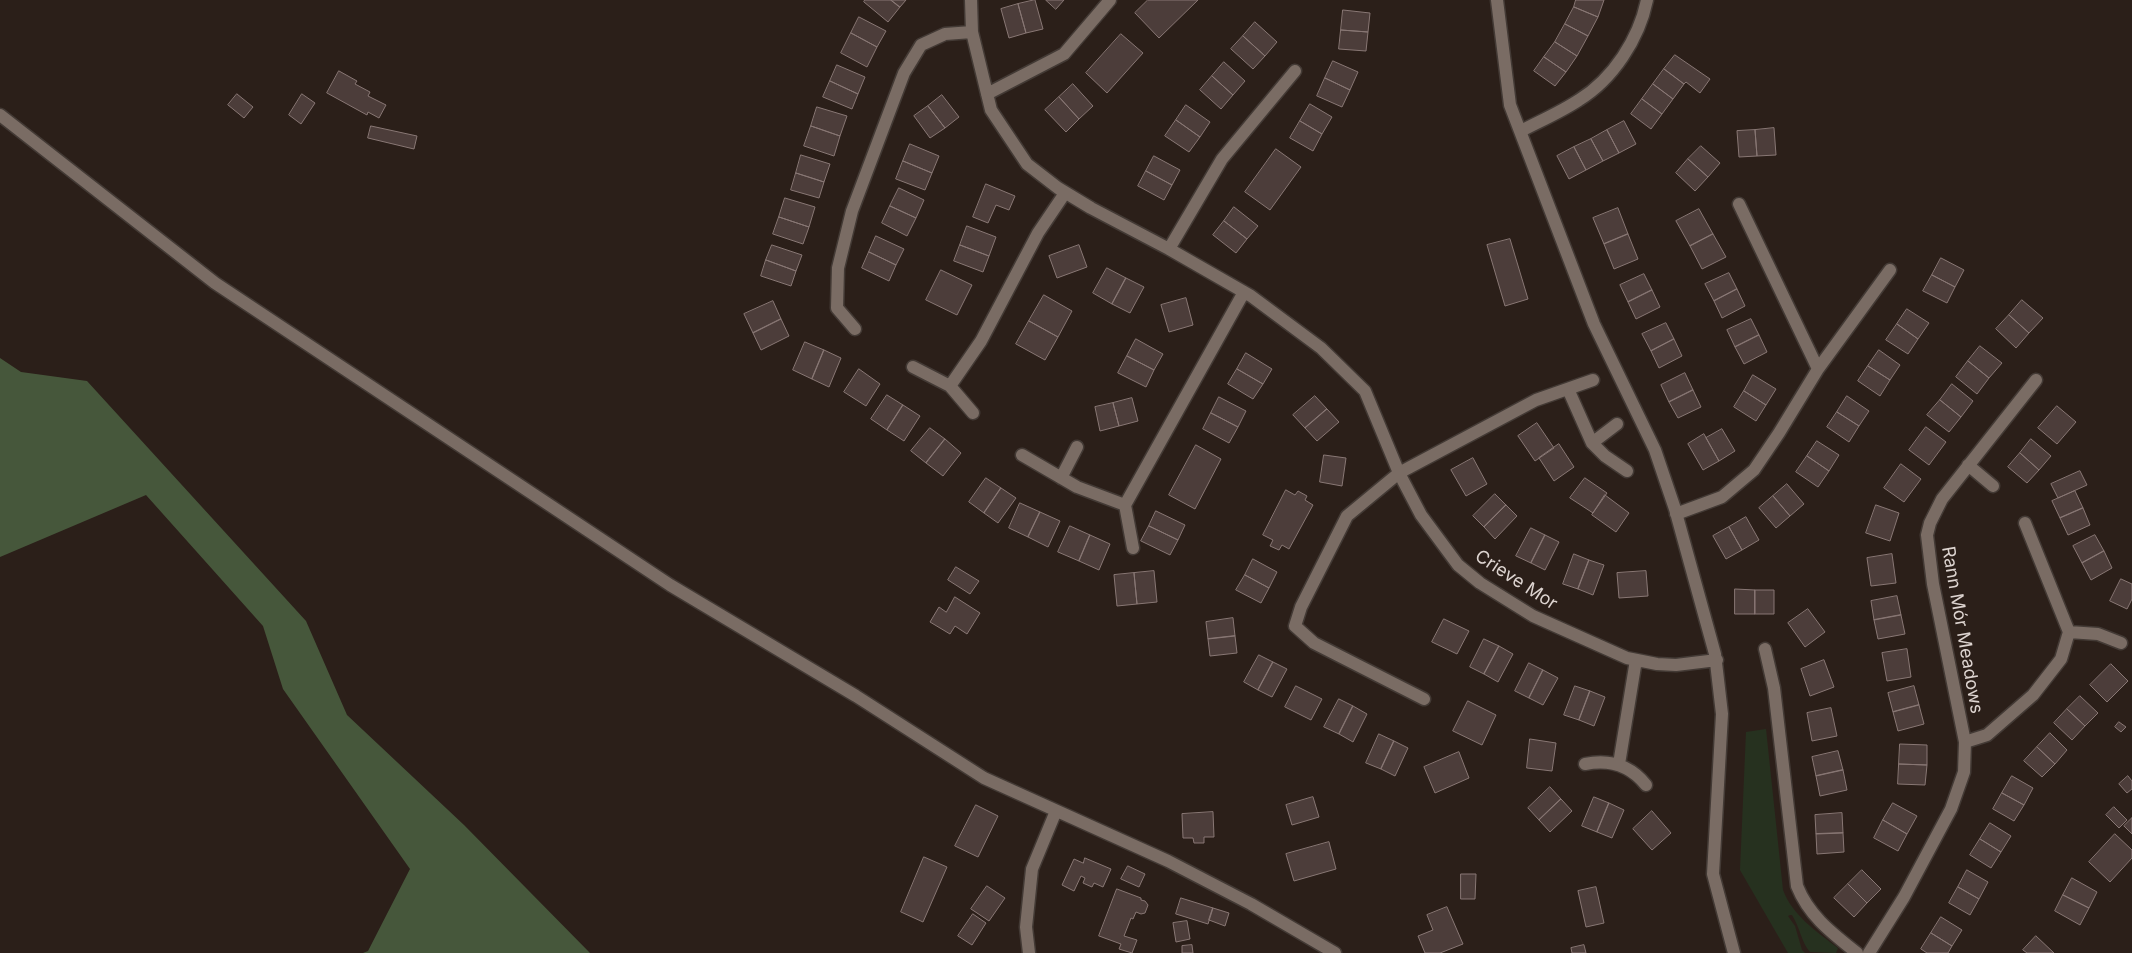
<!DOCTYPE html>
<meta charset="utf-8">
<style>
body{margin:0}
canvas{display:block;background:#2b1f19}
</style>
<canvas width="2132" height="953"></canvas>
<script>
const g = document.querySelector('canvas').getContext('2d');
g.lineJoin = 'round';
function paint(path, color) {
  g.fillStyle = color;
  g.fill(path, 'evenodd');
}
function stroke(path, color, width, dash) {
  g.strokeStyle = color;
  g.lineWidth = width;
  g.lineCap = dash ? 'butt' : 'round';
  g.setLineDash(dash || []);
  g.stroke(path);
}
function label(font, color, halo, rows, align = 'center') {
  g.font = font + ' Inter,sans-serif';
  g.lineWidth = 4;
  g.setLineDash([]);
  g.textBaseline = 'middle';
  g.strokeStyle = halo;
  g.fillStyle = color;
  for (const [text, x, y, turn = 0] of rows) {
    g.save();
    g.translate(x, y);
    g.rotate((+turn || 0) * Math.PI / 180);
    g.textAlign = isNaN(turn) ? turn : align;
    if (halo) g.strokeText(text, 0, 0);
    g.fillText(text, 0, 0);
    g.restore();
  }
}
paint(new Path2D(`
 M1766,729L1783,890C1792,915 1817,932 1838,948L1836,953L1810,952C1801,942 1800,927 1792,915H1790L1788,916L1795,926L1802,950L1805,953H1788L1740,870L1746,732Z`), '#26311f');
paint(new Path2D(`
 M0,358L21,372L87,381L306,621L347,715L464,825L590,953H363L368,951L410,869L283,689L263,626L146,495L0,557Z`), '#46573b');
const building = new Path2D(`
 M865,0H891L900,7L888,22L864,2Z
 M891,0H906L900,7Z
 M1035,0L1043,29L1026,33L1018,4Z
 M1046,0H1064L1056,9Z
 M1148,0H1198L1159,38L1135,13Z
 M1576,0H1604L1598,17L1574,7Z
 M1018,4L1026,33L1009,38L1001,9Z
 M1574,7L1598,17L1588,36L1565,24Z
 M1343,10L1370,13L1368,32L1341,30Z
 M859,17L886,31L877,47L851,33Z
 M1255,22L1277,42L1265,56L1243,36Z
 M1565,24L1588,36L1577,56L1555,42Z
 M1341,30L1368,32L1366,51L1339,49Z
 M851,33L877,47L867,67L841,53Z
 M1121,34L1143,53L1107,93L1086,73Z
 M1243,36L1265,56L1253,69L1231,49Z
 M1555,42L1577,56L1566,72L1544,57Z
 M1675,55L1710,79L1700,93L1686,82L1684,84L1664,69Z
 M1544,57L1566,72L1555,86L1534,71Z
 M1333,61L1358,72L1350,90L1325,78Z
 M1224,62L1245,81L1233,95L1212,76Z
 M837,65L865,77L858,94L830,81Z
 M1664,69L1684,84L1673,99L1653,84Z
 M339,71L357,81L355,84L370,92L368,96L386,105L379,118L368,112L367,115L327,93Z
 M1212,76L1233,95L1221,109L1200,90Z
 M1325,78L1350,90L1342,107L1317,96Z
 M830,81L858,94L852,109L823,97Z
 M1073,84L1093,106L1079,119L1059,97Z
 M1653,84L1673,99L1662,114L1642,99Z
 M237,94L253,107L244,118L228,105Z
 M302,94L315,103L301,124L289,115Z
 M942,95L959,117L945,128L928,106Z
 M1059,97L1079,119L1066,132L1045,110Z
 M1642,99L1662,114L1651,129L1631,114Z
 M1310,104L1332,117L1322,134L1300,121Z
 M1186,105L1210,122L1200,137L1176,120Z
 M928,106L945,128L930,138L914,116Z
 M817,107L847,116L840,136L811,126Z
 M1176,120L1200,137L1189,152L1165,136Z
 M1300,121L1322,134L1313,151L1290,138Z
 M1624,121L1636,144L1619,153L1607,130Z
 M371,126L417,136L414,149L368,138Z
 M811,126L840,136L834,156L804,146Z
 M1774,128L1776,155L1757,156L1755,130Z
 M1607,130L1619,153L1603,161L1591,139Z
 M1755,130L1757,156L1739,157L1737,131Z
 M1591,139L1603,161L1586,170L1574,147Z
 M910,144L939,156L932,173L903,161Z
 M1701,146L1720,163L1708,177L1688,159Z
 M1574,147L1586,170L1569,179L1557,156Z
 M1276,149L1301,167L1270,210L1245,192Z
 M801,155L830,164L824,182L796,173Z
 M1154,156L1180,170L1172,185L1146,171Z
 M1688,159L1708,177L1695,191L1676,173Z
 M903,161L932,173L925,190L896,179Z
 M1146,171L1172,185L1164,200L1138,186Z
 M796,173L824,182L819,198L791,190Z
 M986,184L1015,196L1009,210L996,205L988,223L973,217Z
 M899,188L924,200L916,218L890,206Z
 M785,198L815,207L809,227L779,217Z
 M890,206L916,218L907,236L882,223Z
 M1234,207L1258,226L1247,239L1224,221Z
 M1618,208L1628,234L1604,244L1593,218Z
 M1699,209L1713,234L1690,246L1676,221Z
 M779,217L809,227L803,244L773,234Z
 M1224,221L1247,239L1236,253L1213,235Z
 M967,226L996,237L989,256L960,245Z
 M1628,234L1638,259L1614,269L1604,244Z
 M1713,234L1726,257L1702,269L1690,246Z
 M876,236L904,249L896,265L869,252Z
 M1510,239L1528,299L1505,306L1487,245Z
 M772,245L802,255L796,271L766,260Z
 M960,245L989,256L983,272L954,261Z
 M1079,245L1087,267L1057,278L1049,256Z
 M869,252L896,265L889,281L862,268Z
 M1941,258L1964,270L1955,287L1932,275Z
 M766,260L796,271L791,286L761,276Z
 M1107,268L1126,278L1112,304L1093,293Z
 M941,270L972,285L957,315L926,300Z
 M1729,273L1737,289L1714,301L1705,284Z
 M1644,274L1652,290L1628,302L1620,285Z
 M1932,275L1955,287L1947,303L1923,291Z
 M1126,278L1144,287L1130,313L1112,304Z
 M1737,289L1745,306L1722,318L1714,301Z
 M1652,290L1660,307L1636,319L1628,302Z
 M1044,295L1072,311L1058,337L1029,321Z
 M1186,298L1193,325L1169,332L1161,305Z
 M2022,300L2043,318L2029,333L2009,315Z
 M773,301L781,319L753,333L744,314Z
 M1907,309L1929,323L1918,339L1897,324Z
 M2009,315L2029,333L2016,348L1996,329Z
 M781,319L789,336L761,350L753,333Z
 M1751,319L1759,335L1735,347L1727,330Z
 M1029,321L1058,337L1045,360L1016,344Z
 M1666,323L1674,339L1651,351L1642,334Z
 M1897,324L1918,339L1908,354L1886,340Z
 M1759,335L1767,352L1744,364L1735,347Z
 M1136,339L1163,354L1154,370L1127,356Z
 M1674,339L1682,356L1659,368L1651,351Z
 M805,342L824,350L812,379L793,370Z
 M1980,346L2002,363L1989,378L1968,361Z
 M824,350L841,358L829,387L812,379Z
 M1879,350L1900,365L1890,380L1868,366Z
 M1246,353L1272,369L1263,384L1237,369Z
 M1127,356L1154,370L1146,387L1118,373Z
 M1968,361L1989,378L1977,394L1956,377Z
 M1868,366L1890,380L1880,396L1858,381Z
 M859,369L880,384L866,406L844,392Z
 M1237,369L1263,384L1253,399L1228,384Z
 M1685,373L1693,390L1669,402L1661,385Z
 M1753,375L1776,389L1766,405L1744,391Z
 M1952,384L1973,401L1961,417L1940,400Z
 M1693,390L1701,407L1678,418L1669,402Z
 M1744,391L1766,405L1756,421L1734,407Z
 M887,395L903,405L887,430L871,419Z
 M1315,396L1327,409L1305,428L1293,415Z
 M1847,396L1869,411L1859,426L1837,412Z
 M1219,397L1246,411L1238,427L1211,413Z
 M1132,398L1138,421L1119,426L1113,403Z
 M1940,400L1961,417L1949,432L1927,415Z
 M1113,403L1119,426L1100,431L1095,407Z
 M903,405L920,416L904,441L887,430Z
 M2057,406L2076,422L2057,444L2038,428Z
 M1327,409L1339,422L1317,441L1305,428Z
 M1837,412L1859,426L1849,442L1827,427Z
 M1211,413L1238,427L1229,443L1203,429Z
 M1537,423L1554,448L1535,461L1518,436Z
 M1926,427L1946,442L1929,465L1909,450Z
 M930,428L945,439L926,463L911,451Z
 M1722,429L1735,451L1719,461L1706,438Z
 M1704,434L1719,461L1703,470L1688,444Z
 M945,439L961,453L943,476L926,463Z
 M2031,439L2051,456L2039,470L2020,453Z
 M1817,441L1839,455L1829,471L1807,456Z
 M1559,444L1574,467L1554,481L1539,458Z
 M1196,445L1221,459L1195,509L1169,495Z
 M2020,453L2039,470L2027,483L2008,467Z
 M1324,455L1346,458L1342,486L1320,482Z
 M1807,456L1829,471L1818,487L1796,472Z
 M1473,458L1487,484L1466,496L1451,470Z
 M1901,464L1921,479L1904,502L1884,488Z
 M2080,471L2087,485L2058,498L2051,484Z
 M986,478L1001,488L984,513L969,502Z
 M1585,478L1607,493L1593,513L1570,498Z
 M1787,484L1804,504L1790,516L1773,496Z
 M1001,488L1016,498L998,523L984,513Z
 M1286,490L1295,495L1298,491L1307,496L1305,500L1313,505L1289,549L1282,545L1279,550L1270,546L1273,540L1263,535Z
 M2075,491L2083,508L2060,518L2052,501Z
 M1495,494L1506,505L1484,527L1473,516Z
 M1605,495L1629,513L1616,532L1592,515Z
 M1773,496L1790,516L1776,528L1759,508Z
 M1020,503L1040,512L1028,537L1009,528Z
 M1506,505L1517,516L1495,539L1484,527Z
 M1876,505L1899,513L1890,541L1866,533Z
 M2083,508L2090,525L2068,535L2060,518Z
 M1156,511L1185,525L1178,540L1149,526Z
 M1040,512L1060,521L1048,547L1028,537Z
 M1746,517L1759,540L1742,550L1729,527Z
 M1070,526L1090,535L1079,561L1058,552Z
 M1149,526L1178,540L1170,555L1141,541Z
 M1729,527L1742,550L1726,559L1713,536Z
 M1531,528L1545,535L1531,563L1516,556Z
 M1090,535L1110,544L1099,570L1079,561Z
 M1545,535L1559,542L1545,570L1531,563Z
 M2095,535L2104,551L2082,563L2073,546Z
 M2104,551L2112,568L2091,580L2082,563Z
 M1574,554L1589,560L1578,589L1563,584Z
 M1892,554L1896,583L1871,586L1867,558Z
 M1253,559L1277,572L1269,588L1245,575Z
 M1589,560L1604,565L1593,595L1578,589Z
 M956,567L979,581L970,594L948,580Z
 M1154,571L1157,602L1137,604L1134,573Z
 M1646,571L1648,596L1619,598L1617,573Z
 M1134,573L1137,604L1117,606L1114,575Z
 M1245,575L1269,588L1261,603L1236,590Z
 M2121,579L2132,584V599L2127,609L2110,601Z
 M1735,589L1755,590V614H1735Z
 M1755,590H1774V614H1755Z
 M1897,596L1901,615L1874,620L1871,601Z
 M955,597L980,613L967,634L955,626L950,634L930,622L939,607L946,612Z
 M1808,609L1825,632L1805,647L1788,623Z
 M1901,615L1905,634L1878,639L1874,620Z
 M1233,618L1235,636L1208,639L1206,622Z
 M1444,619L1469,631L1457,654L1432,642Z
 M1235,636L1237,653L1210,656L1208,639Z
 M1484,639L1499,646L1484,674L1470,667Z
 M1499,646L1513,654L1498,682L1484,674Z
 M1907,649L1911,677L1887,681L1882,653Z
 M1259,655L1273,662L1258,690L1244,682Z
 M1824,660L1834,687L1810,696L1801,669Z
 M1273,662L1287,669L1272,697L1258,690Z
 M1529,663L1543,670L1529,698L1515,691Z
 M2111,664L2128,681L2107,702L2090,685Z
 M1543,670L1558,678L1543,705L1529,698Z
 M1296,686L1322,699L1311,720L1285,707Z
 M1575,686L1590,691L1579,720L1564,715Z
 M1914,686L1919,705L1893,712L1888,693Z
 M1590,691L1605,697L1594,726L1579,720Z
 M2080,696L2098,713L2085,726L2067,709Z
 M1339,699L1353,706L1339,734L1324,727Z
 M1468,701L1496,715L1482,745L1453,731Z
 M1919,705L1924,724L1898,731L1893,712Z
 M1353,706L1367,714L1353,742L1339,734Z
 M1831,708L1837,736L1812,741L1807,713Z
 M2067,709L2085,726L2072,740L2054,723Z
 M2119,722L2126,727L2121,732L2115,727Z
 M2050,733L2067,750L2055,764L2037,747Z
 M1379,734L1394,741L1381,769L1366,763Z
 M1530,739L1556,743L1552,771L1527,768Z
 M1394,741L1408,748L1395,776L1381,769Z
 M1900,744L1927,745V765L1899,764Z
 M2037,747L2055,764L2042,777L2024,761Z
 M1838,751L1843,770L1816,776L1812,757Z
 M1459,752L1469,778L1435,793L1424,767Z
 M1899,764L1927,765L1925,785L1898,784Z
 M1843,770L1847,790L1820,796L1816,776Z
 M2012,776L2033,788L2024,805L2002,793Z
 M2128,776L2132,781V789L2127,793L2119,784Z
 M1550,787L1561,799L1539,820L1528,808Z
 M2002,793L2024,805L2014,821L1993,809Z
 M1313,797L1319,817L1292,825L1286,805Z
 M1594,797L1609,803L1597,832L1582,826Z
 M1561,799L1572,811L1550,832L1539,820Z
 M1609,803L1624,810L1612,838L1597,832Z
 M1893,803L1917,816L1907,834L1883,820Z
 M976,805L998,816L978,857L955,846Z
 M2114,807L2127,820L2119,828L2106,815Z
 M1652,811L1671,833L1652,850L1633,829Z
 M1213,812L1214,837H1204V843H1194L1193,838H1183L1182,814Z
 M1842,813L1843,833L1816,834L1815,815Z
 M2132,818V834L2124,826Z
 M1883,820L1907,834L1898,851L1874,838Z
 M1990,823L2011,836L2001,852L1980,839Z
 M1843,833L1844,852L1817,854L1816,834Z
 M2115,834L2132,850V858L2110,882L2089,862Z
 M1980,839L2001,852L1991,868L1970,855Z
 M1329,842L1336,869L1294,881L1286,854Z
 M924,857L947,867L923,922L901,912Z
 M1085,858L1111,869L1103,887L1094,883L1092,887L1083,883L1085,878L1081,876L1074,891L1062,885L1074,859L1083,863Z
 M1128,866L1145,874L1139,887L1121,879Z
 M1862,870L1881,889L1867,903L1848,884Z
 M1967,870L1988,882L1979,899L1958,887Z
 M1461,874H1476L1475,899H1461Z
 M2072,878L2097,892L2089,908L2063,895Z
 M1848,884L1867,903L1854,917L1834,898Z
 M987,886L1005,898L989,921L971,909Z
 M1596,887L1604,923L1586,927L1578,891Z
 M1958,887L1979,899L1970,915L1949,903Z
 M1117,889L1141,898V900L1145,901L1148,905L1145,913L1141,914L1136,912L1133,919L1131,918L1124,936L1137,940L1132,953L1119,949L1121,944L1099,936Z
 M2063,895L2089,908L2080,925L2055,911Z
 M1181,898L1213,908L1208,924L1176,914Z
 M1447,907L1463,944L1440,953H1425L1418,936L1433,930L1427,915Z
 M1213,908L1229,913L1225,926L1209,920Z
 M973,914L986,923L972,945L958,936Z
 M1941,917L1962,930L1952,946L1931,933Z
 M1187,921L1190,939L1176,942L1173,923Z
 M1931,933L1952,946L1948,953H1927L1921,949Z
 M2036,936L2054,953H2027L2023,950Z
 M1192,945L1193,953H1182V946Z
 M1584,945L1586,953H1572L1571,948Z`);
paint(building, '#4c3d3a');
stroke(building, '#887774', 1);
const minor = new Path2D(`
 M971,0L972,32L991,110L1027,164L1058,188L1091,208L1169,249L1251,296L1321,348L1365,391L1399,473L1421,515L1458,565L1480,583L1533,616L1627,658L1657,664L1676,665L1717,660
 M1497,0L1510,105L1594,324L1655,450L1675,509L1715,654L1722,714L1713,874L1734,953
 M987,94L1064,54L1110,0
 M0,115L215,283L670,585L856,696L984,778L1168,861L1251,904L1335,953
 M1521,131C1540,121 1561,112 1579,100C1613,79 1639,39 1647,0
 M1739,204L1818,369
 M1169,249L1222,159L1295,71
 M855,329L837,308L838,268L852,211L904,73L921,45L945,34L972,32
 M913,367L950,386L973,413
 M950,386L981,341L1038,233L1065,193
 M1568,389L1592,443L1605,456L1627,471
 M1592,443L1617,424
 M1022,455L1077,487L1125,505L1133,548
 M1968,465L1993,486
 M1061,478L1077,447
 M1125,505L1244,292
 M1676,514L1722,497L1754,470L1779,433L1818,369L1890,270
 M2069,632L2098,634L2121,643
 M1765,649L1774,688L1797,886C1809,916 1832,933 1857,953
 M1424,699L1314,643L1295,626L1301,607L1347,516L1399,473L1536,400L1593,380
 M1965,742L1987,735L2033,695L2061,659L2069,632L2025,523
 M1585,764C1610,759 1630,765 1646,785
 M1619,764L1636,660
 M1029,953L1026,927L1032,869L1056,811
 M1869,953L1904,897L1951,809L1964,772L1965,742L1933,584L1927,535L1930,523L1942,499L2036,380`);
stroke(minor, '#433a35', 15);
stroke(minor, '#7a6c64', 12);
label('18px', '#ddd4d0', '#2b1f19', [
 ["Crieve Mor",1516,580,33],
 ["Rann Mór Meadows",1962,630,80]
]);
</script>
